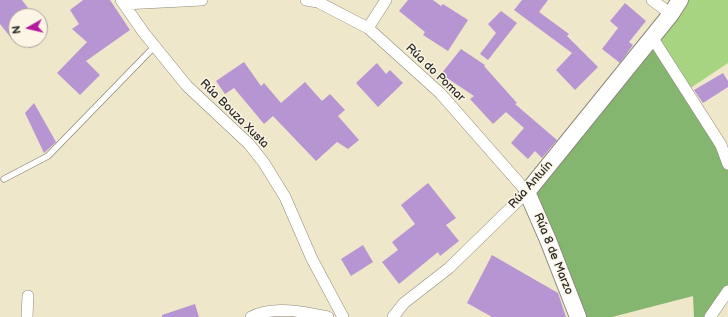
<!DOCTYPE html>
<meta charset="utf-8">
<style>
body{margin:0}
#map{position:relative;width:728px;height:317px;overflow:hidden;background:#efe7ca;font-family:"Balsamiq Sans",sans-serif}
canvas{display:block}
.north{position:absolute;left:8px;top:8px;width:40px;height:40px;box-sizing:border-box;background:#fcf5e5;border:1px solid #a8a49b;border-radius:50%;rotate:262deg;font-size:11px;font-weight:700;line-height:16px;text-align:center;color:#2b2b2b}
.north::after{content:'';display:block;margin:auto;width:14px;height:18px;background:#b5179e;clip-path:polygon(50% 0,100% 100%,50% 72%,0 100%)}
</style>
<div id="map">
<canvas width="728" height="317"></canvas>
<div class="north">N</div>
</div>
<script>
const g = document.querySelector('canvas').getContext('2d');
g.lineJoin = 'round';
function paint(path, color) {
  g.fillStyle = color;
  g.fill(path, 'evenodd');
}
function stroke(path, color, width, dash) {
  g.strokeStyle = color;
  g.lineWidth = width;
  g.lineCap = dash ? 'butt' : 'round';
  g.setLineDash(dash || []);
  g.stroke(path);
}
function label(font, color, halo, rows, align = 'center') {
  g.font = font + ' "Balsamiq Sans",sans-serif';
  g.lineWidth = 3;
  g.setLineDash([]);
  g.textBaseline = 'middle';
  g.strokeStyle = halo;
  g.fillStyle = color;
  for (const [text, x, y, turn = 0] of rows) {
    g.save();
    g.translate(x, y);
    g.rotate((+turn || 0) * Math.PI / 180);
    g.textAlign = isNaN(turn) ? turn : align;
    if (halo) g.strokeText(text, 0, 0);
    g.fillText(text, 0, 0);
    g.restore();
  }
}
paint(new Path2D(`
 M679,0H728V63L686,91L652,37Z`), '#a7d481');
paint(new Path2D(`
 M652,37L728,164V291L710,317H694L693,296L612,317H578L527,192Z`), '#85b66f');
paint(new Path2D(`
 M0,0H22L34,16H16V44L0,24Z
 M83,0H110L130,30L86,61L100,75L80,95L57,73L87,42L72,29L79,24L70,10Z
 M408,0H433L441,6L443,4L468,20L448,51L423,35L425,32L399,11Z
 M522,0H548L539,12L569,34L567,36L598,67L575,90L556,70L572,53L514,10Z
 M625,3L646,21L629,42L633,45L620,63L602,49L618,28L610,21Z
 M501,11L517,23L488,60L480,54L496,33L488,24Z
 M461,49L485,65L484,66L517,103L515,104L557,140L542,158L535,151L528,159L511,143L524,128L506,112L493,124L470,99L474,96L441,74Z
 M244,62L261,86L264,83L281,103L305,82L322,101L330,94L345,110L338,116L359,140L348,149L337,142L316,161L273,116L264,124L234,88L225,94L216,81Z
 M377,63L386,74L390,70L403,83L378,107L356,83Z
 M723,73L728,81V87L703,103L694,90Z
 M34,103L56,142L44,153L25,113Z
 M428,183L456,218L446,225L459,241L440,256L438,252L399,284L382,262L398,250L392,242L415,224L401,205Z
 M363,245L373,262L351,276L341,259Z
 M492,255L558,293L566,317H492L467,303Z
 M195,304L199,317H162V315Z`), '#b795d3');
const lane = new Path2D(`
 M4,179L48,156L155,46`);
const street = new Path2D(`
 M121,0L144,33L187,86L249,144L264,163L285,197L312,259L343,317
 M306,0L318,2L368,28L440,93L527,192L449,268L404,303L393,317
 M652,0L671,14
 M124,4L202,0
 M368,28L386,0
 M652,37L721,145L728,164
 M27,317L28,296
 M251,317C273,305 305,312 328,317
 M710,317L728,291`);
const secondary = new Path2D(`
 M578,317L548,240L527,192L671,14L680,0`);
stroke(lane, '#8d897a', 7);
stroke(street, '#8d897a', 12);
stroke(secondary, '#8d897a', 18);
stroke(lane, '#fff', 5.5);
stroke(street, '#fff', 11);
stroke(secondary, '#fff', 16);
label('12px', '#2b2b2b', '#fcf5e5', [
 ["Rúa do Pomar",435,73,44],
 ["Rúa Bouza Xusta",234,114,45],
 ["Rúa Antuín",531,185,-48],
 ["Rúa 8 de Marzo",553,254,68]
]);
</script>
